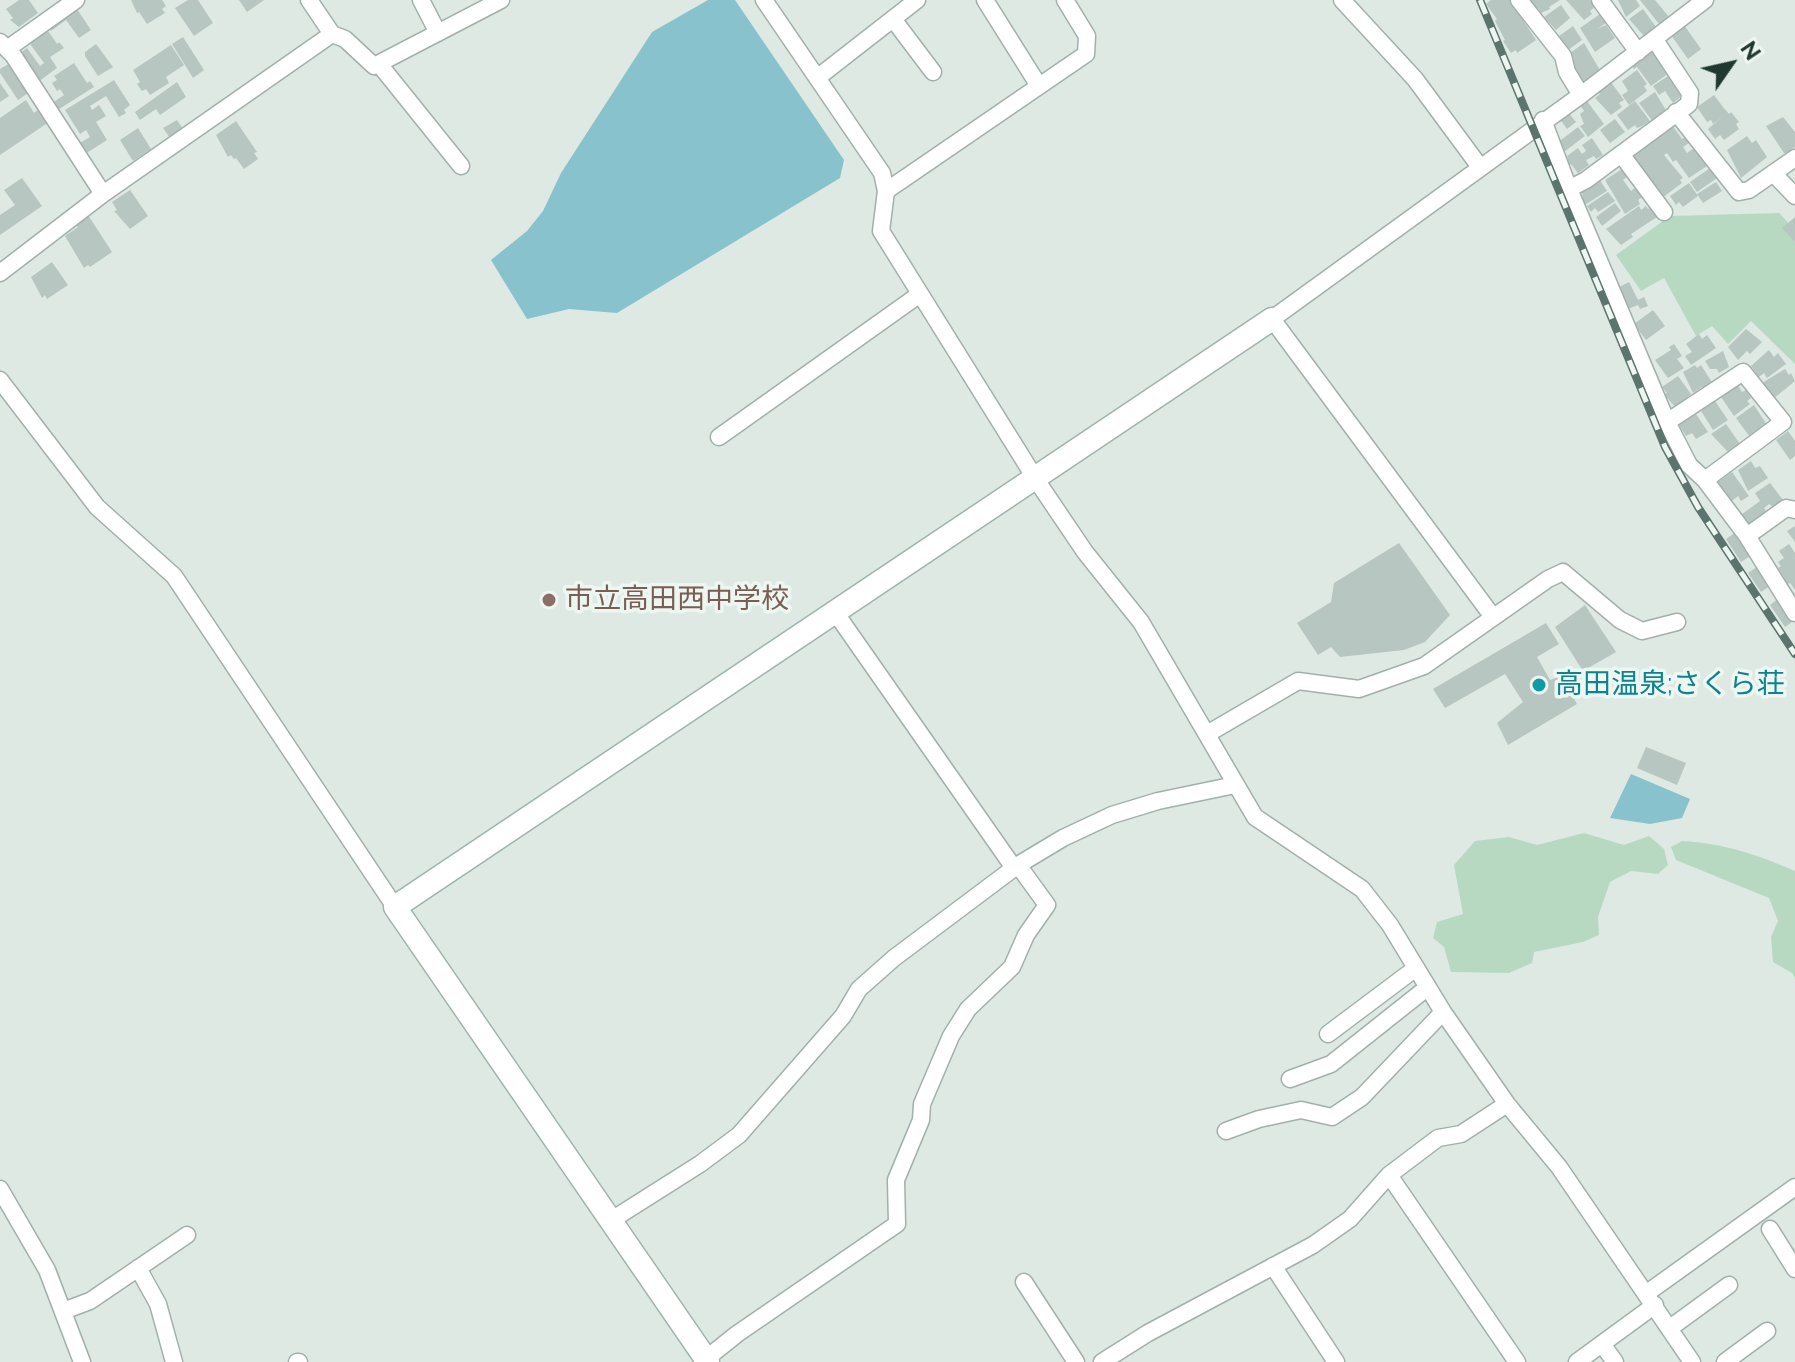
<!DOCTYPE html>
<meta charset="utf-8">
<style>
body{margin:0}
#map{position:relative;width:1795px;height:1362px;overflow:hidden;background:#dee9e4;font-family:Raleway,sans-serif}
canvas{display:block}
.north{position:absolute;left:1691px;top:24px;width:80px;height:80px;-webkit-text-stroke:6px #eef6f2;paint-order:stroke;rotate:56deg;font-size:22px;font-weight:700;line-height:32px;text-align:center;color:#213831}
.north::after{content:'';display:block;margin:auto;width:28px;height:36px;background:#213831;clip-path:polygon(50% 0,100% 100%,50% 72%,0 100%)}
</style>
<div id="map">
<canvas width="1795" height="1362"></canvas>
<div class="north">N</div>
</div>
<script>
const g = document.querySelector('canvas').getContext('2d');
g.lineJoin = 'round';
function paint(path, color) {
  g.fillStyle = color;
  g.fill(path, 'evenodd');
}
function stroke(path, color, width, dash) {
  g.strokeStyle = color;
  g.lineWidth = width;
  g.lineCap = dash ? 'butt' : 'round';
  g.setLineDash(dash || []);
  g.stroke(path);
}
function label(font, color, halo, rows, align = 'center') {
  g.font = font + ' Raleway,"Noto Sans JP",sans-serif';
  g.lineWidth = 7;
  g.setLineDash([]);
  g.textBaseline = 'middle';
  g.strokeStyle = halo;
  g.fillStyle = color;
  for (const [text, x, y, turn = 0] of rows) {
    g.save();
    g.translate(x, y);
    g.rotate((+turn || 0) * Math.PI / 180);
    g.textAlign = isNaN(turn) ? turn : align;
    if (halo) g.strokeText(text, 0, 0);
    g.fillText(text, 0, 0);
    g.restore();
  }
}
paint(new Path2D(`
 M1779,213L1795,230V364L1751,321L1728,344L1712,326L1696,336L1664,278L1641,291L1616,255L1670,216Z
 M1584,833L1624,845L1649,836L1664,849L1668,865L1658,874L1631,871L1610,882L1598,917L1599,935L1583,942L1534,952L1532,963L1509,973L1451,972L1444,947L1433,938L1437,922L1463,914L1454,865L1475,841L1509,837L1537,845Z
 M1682,841C1723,843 1758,855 1795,871V978L1792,973L1773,962L1771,937L1778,921L1769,898L1676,860L1671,847Z`), '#b8d9c1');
paint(new Path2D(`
 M708,0H735L844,160L840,178L617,313L569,309L527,319L491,260L527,231L543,211L561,173L652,32Z
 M1631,774L1690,799L1682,818L1650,824L1610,818Z`), '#88c2cc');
paint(new Path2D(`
 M19,0H29L38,13L19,27L10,20L13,18L6,9Z
 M131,0H162L166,6L162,9L165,13L147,24L139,12L137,13Z
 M188,0H198L213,23L194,36L175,8Z
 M239,0H264L247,12Z
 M1491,0H1510L1536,40L1517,53L1516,50L1511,53L1503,41L1505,40L1495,21L1497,19L1486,4Z
 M1528,0H1560L1549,7L1550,9L1541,13L1538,8L1535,10Z
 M1566,0H1590L1595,7L1590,11L1592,14L1584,20Z
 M1618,0H1636L1640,6L1626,17Z
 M1640,0H1655L1669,17L1659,24Z
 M1561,5L1570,18L1556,30L1544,17Z
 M75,6L91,30L79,38L66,20L51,31L47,25Z
 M1643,9L1656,27L1644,36L1629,19Z
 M1600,14L1606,23L1597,29L1606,25L1615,38L1595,52L1580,28Z
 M1684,25L1701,49L1688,59L1671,35Z
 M1573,26L1582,40L1568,50L1559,36Z
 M46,28L57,44L59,42L64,48L50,57L57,68L38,82L19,54L27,48L40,66L44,63L28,41Z
 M183,37L204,70L193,78L172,44Z
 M1584,43L1601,72L1582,82L1570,61L1574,59L1570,53Z
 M96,44L113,67L98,76L85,56V52Z
 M171,45L184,65L166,77L169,83L150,95L146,89L142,91L137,84L140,82L133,70Z
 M1653,49L1669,73L1651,86L1637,67L1634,69L1631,64Z
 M12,62L31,91L18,100L0,73V69Z
 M74,63L87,83L90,81L94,87L56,111L51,104L64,95L60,89L57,91L52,83L57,80L54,76Z
 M1637,70L1647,84L1644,86L1647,91L1629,105L1622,95L1628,91L1622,81Z
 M1671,74L1683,91L1680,93L1682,96L1673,103L1665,91L1659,95L1653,86Z
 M114,80L130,105L124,110L126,113L119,117L106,96L90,106L92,110L99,105L106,116L96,122L107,140L85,154L78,144L90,137L86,130L80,134L65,110Z
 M1610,81L1624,100L1619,103L1622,107L1611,115L1595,98L1600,94L1597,90Z
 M177,82L186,97L160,115L156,109L140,120L135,112Z
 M0,83L9,96L0,102Z
 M1655,92L1667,112L1653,122L1639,103Z
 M1714,95L1723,107L1729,114L1731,112L1739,122L1736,124L1739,129L1724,140L1720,135L1715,139L1708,129L1722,117L1713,124L1711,120L1707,122L1697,107Z
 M26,100L34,113L40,108L49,122L0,155V118Z
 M1587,101L1604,124L1588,137L1580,126L1584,124L1580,114L1584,111L1580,105Z
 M1635,101L1650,121L1642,126L1637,128L1635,125L1628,130L1617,115Z
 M1568,112L1576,122L1567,129L1559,118Z
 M1783,117L1795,132V147L1787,153H1784L1766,126Z
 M1615,119L1625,132L1610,143L1600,130Z
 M177,120L183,129L170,138L163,128Z
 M236,121L257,152L254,153L258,159L244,169L236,158L234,159L231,155L228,157L216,135Z
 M1672,125L1682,139L1685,137L1689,143L1683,147L1687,153L1694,148L1701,157L1703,156L1707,166L1689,178L1676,160L1673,162L1667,153L1664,155L1683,178L1680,180L1682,183L1662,198L1630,154Z
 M1578,127L1585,136L1564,152L1557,143Z
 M138,128L151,149L133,161L120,140Z
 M1747,136L1752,143L1756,140L1767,157L1741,178L1727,150Z
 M1592,138L1603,155L1596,159L1594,156L1586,160L1589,165L1578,173L1571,164L1568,167L1564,161L1568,159L1567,156L1578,148L1582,154L1586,151L1582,145Z
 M1710,168L1717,178L1697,192L1690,182Z
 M1622,169L1627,177L1623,180L1631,191L1637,186L1644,196L1638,200L1640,204L1625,214L1605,180Z
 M1598,177L1607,191L1583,206L1578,198L1583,195L1580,189Z
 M22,178L42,206L0,235V215L15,205L4,190Z
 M1716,182L1722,191L1703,203L1697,194Z
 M1689,183L1698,196L1683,207L1679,202L1676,205L1670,196Z
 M130,190L148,216L130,229L114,211L117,210L112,202Z
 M1608,192L1615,201L1598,212L1595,208L1591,212L1587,206Z
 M1615,203L1621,211L1602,226L1596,217Z
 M1639,206L1641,210L1646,206L1648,209L1651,207L1657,217L1631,234L1633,237L1621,245L1606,229Z
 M88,215L112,252L90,267L88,265L84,268L65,236L78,227L75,224Z
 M1795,217V242L1782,228Z
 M52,262L68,285L47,299L45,295L42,298L31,277Z
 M1629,282L1638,300L1644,297L1648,306L1640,309L1638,305L1628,309L1619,287Z
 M1653,310L1665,326L1646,340L1634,324Z
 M1746,329L1762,342L1750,354L1747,351L1738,360L1728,347Z
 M1699,334L1702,339L1707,335L1716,348L1691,365L1685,356L1692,352L1686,344Z
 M1674,344L1682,356L1677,359L1684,368L1668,378L1655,360L1671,350L1669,347Z
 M1769,350L1774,357L1778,353L1786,364L1767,378L1764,373L1759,377L1751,366Z
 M1723,351L1729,367L1719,373L1717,369H1710L1705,361Z
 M1695,365L1697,368L1701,365L1713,384L1704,390L1702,387L1693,393L1683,372Z
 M1785,369L1789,375L1791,373L1795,381L1773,399L1762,383Z
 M1678,376L1691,394L1676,408L1664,394L1667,393L1662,387Z
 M1738,385L1742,392L1746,390L1751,398L1747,401L1750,404L1734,416L1721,397Z
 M1715,401L1728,420L1713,430L1701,411Z
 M1754,405L1767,425L1750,437L1736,418Z
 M1694,411L1708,432L1696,439L1692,433L1686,436L1677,422Z
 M1726,424L1740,444L1728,452L1711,434Z
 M1788,431L1795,441V456L1790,460L1776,440Z
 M1751,461L1755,468L1760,466L1768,478L1748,491L1738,470Z
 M1732,472L1749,496L1741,501L1738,496L1732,501L1718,482Z
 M1770,483L1783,500L1773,507L1769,504L1764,508L1767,513L1748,525L1738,517L1760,501L1755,493Z
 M1795,526V542L1787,531Z
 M1736,532L1752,555L1741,562L1726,539Z
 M1399,543L1450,615L1425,642L1404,650L1340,657L1331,647L1318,655L1297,623L1331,602L1334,583Z
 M1789,544L1795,553V590L1790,583L1786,585L1781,579L1784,577L1778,568L1781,566L1778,562L1784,558L1779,551Z
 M1757,567L1770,586L1761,592L1748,573Z
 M1780,597L1795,620L1785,627L1770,605Z
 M1585,605L1616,652L1583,671L1555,627Z
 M1546,623L1559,644L1537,657L1550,680L1561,676L1577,704L1508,745L1497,723L1523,702L1505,674L1445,708L1433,689Z
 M1646,747L1686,763L1677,785L1637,768Z`), '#b7c6c0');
const street = new Path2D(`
 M309,0L332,34L345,39L374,66L501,0
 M421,0L438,33
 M764,0L882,173L886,191L881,231L1035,478L1085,552L1141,622L1255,817L1362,889L1390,925L1443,1012L1507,1104L1559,1167L1692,1362
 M985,0L1039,86
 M1342,0L1415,79L1480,167
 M1519,0L1563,56L1567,72L1581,95
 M1600,0L1638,52
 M893,19L933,72
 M0,42L13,55L103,194
 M7,49L76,0
 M379,64L461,166
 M817,78L917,0
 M1676,112L1739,192L1749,190L1795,158
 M1543,120L1569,189L1667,422L1689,465L1705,480L1747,536L1795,613
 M1621,154L1664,212
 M1773,173L1795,196
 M1569,189L1586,180L1689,104L1690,93L1655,40
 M886,191L1086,54L1087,36L1065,0
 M0,273L103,194L332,34
 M0,380L97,507L174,576L395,907
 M1667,422L1743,372L1783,422L1705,480
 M719,437L920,294
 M1747,536L1786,508L1795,510
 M835,612L1014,868
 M1493,617L1272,319L1581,95L1705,0
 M1207,734L1298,681L1359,689L1424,666L1548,579L1563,572L1620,620L1642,631L1677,622
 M1328,1034L1416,968
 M1290,1079L1331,1064L1428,987
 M1226,1131L1259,1119L1301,1110L1332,1117L1362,1097L1443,1012
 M1389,1175L1517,1362
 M0,1189L47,1270L82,1362
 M610,1221L700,1164L739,1135L843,1016L859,989L894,958L1018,865L1063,838L1112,815L1158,801L1235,785
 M1770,1229L1795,1269
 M1273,1266L1336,1362
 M138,1268L158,1304L174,1362
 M1024,1282L1076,1362
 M1647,1293L1795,1187
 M63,1311L90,1301L187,1235
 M1670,1328L1729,1285
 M1602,1344L1615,1362
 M297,1362H299
 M702,1362L737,1334L897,1224L896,1180L921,1120L922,1104L951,1036L968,1009L1012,967L1026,935L1047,905L1018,865
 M1102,1362L1148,1333L1313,1245L1350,1219L1389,1175L1438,1138L1461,1134L1507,1104
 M1577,1362L1655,1305
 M1725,1362L1767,1331`);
const secondary = new Path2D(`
 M708,1362L395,907L1272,319`);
stroke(street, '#a2b0ab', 19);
stroke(secondary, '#9eb4ac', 25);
stroke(street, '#fff', 16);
stroke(secondary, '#fff', 22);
const rail = new Path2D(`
 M1480,0L1665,447L1698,507L1795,654`);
stroke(rail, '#5b746d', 8);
stroke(rail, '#eef6f2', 5, [15]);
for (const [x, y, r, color] of [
 [549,600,8,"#8d6e63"],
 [1539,685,8,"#0f9aa8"]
]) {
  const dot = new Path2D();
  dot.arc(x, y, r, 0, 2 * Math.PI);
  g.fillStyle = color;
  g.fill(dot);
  stroke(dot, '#eef6f2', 3);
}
label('28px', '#785e54', '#eef6f2', [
 ["市立高田西中学校",565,600]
], 'left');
label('28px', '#0d838f', '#eef6f2', [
 ["高田温泉;さくら荘",1555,685]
], 'left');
</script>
